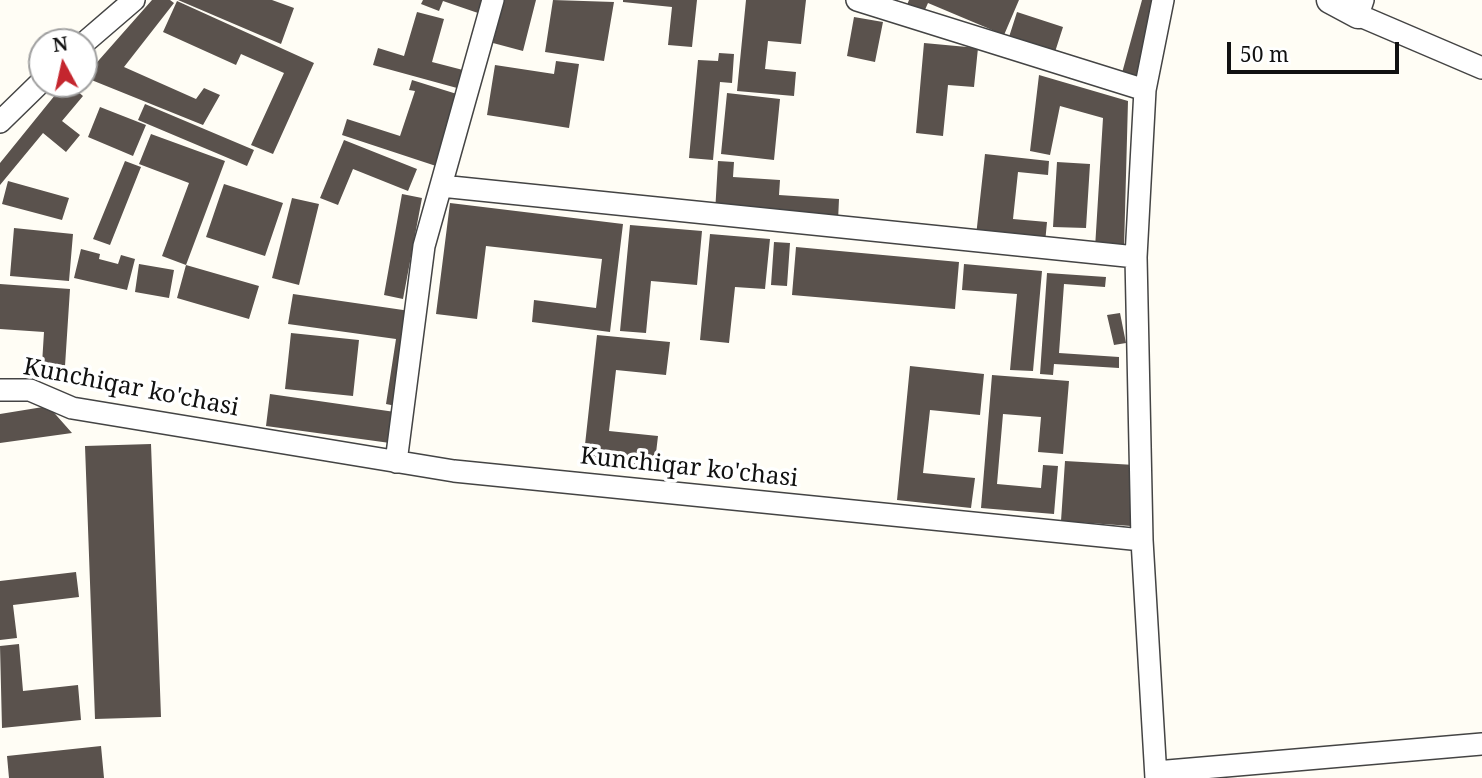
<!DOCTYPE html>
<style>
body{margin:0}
#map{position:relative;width:1482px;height:778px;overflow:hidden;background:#fffdf5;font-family:"Noto Serif",serif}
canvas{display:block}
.north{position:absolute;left:28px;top:28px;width:70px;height:70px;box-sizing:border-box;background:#fff;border:2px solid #a0a0a0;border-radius:50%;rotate:352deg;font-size:19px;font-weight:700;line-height:28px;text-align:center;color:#111}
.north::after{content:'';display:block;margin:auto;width:24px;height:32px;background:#c4262e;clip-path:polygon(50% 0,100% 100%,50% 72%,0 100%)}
.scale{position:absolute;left:1227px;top:42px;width:172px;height:32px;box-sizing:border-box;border:4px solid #111;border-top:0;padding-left:9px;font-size:21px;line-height:24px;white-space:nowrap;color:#111;-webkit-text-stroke:5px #fff;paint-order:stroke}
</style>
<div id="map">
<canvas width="1482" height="778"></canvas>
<div class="north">N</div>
<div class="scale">50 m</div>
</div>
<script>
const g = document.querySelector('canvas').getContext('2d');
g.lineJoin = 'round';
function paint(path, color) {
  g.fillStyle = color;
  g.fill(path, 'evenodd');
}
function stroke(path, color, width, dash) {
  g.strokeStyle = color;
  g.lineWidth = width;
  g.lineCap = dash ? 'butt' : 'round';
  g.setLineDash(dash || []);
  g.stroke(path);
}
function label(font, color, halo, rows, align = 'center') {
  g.font = font + ' "Noto Serif",serif';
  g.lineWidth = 7;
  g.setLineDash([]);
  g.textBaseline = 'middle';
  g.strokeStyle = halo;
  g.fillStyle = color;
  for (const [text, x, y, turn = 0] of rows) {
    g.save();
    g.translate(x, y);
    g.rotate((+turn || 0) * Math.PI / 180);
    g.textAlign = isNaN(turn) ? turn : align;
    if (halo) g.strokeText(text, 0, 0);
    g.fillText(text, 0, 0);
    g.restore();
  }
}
paint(new Path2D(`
 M152,0H170L174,3L124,67L196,99L204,88L220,95L203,125L84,77Z
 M178,0H272L294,8L281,44Z
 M423,0H483L478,13L443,1L439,11L421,4Z
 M504,0H536L523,51L493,43Z
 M553,0L614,2L604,61L545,52Z
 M623,0H697L692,47L668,45L672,7L623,2Z
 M746,0H806L801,44L768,41L765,69L796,72L794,96L737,91Z
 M909,0H1019L1004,35L928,3L924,12L907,5Z
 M1142,0H1159L1137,78L1122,73Z
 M177,1L314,63L273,154L251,145L284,73L241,54L236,65L163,32Z
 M417,12L444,19L432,62L463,70L457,88L373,65L378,48L404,56Z
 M1017,12L1063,27L1055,52L1009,37Z
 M854,17L883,22L875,62L847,56Z
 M924,43L978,48L974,87L948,85L943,136L916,133Z
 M719,53L734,54L732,83L720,82L713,160L689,158L698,60L718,61Z
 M556,61L579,64L569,128L487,115L495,65L554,74Z
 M1039,75L1128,101L1124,249L1095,248L1103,118L1060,106L1050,155L1030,151Z
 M412,80L460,95L436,166L342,135L347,119L400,136L415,91L409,90Z
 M64,84H69L83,96L62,121L80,135L66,152L43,133L0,185V163Z
 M727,93L780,99L774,160L721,154Z
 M145,104L254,150L247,166L138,120Z
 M100,107L146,125L133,156L88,137Z
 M151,134L225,161L186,265L162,256L189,183L139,164Z
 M344,140L417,169L408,191L353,169L338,205L320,198Z
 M985,154L1049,161L1048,175L1018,172L1013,219L1047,222L1045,243L976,236Z
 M125,161L141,167L110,245L93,239Z
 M718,161L734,162L733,177L780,180L779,195L839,199L838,221L715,213Z
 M1057,162L1090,164L1086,228L1053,227Z
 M8,181L69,198L62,220L2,204Z
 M224,184L283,203L265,256L206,237Z
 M402,194L422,198L403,299L384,295Z
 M292,198L319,204L299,285L272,278Z
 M450,203L623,224L610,332L532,322L534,300L596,308L602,259L486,246L477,319L436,314Z
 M630,225L702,231L697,285L651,281L646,333L620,331Z
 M14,228L73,234L69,281L10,276Z
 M710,234L770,239L765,289L735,287L729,343L700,340Z
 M774,242L790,243L787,286L771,285Z
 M796,247L959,262L955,309L792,295Z
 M81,249L100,254L99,259L118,264L121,255L135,259L127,290L74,278Z
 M139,264L174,270L169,298L135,292Z
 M964,264L1042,271L1033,371L1010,370L1017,294L962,290Z
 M186,265L259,286L249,319L177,298Z
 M1047,273L1106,277L1105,287L1064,284L1059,353L1119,357V368L1054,364L1053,375L1040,374Z
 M0,284L70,289L65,366L42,364L44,332L0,329Z
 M293,294L410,311L396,406L386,404L396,339L288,324Z
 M1120,313L1126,343L1114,345L1107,315Z
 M291,333L359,340L353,396L285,389Z
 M597,335L670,342L666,375L616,370L609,431L658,436L654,470L583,463Z
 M910,366L984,374L980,415L930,410L923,473L975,478L971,508L897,500Z
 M992,375L1069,381L1063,454L1038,452L1041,417L1003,414L997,484L1041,488L1043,465L1058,466L1054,514L981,508Z
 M270,394L395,412L390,443L266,426Z
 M43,407H49L72,433L0,443V414Z
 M151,444L161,717L95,719L85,446Z
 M1065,461L1135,465L1131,526L1061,521Z
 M76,572L79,597L13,605L17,638L0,640V581Z
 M19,644L23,691L78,685L81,720L2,728L0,646Z
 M101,746L104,778H9L7,756Z`), '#5a524d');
const minor = new Path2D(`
 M857,0L1145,90L1136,257L1142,540
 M1363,0L1358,15L1482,68
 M84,43L134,0
 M1145,90L1163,0
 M0,122L42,81
 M441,186L1136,257
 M0,390H30L72,408L454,471L1142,540L1156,778
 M396,462L424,246L493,0
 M1156,772L1482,744`);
const tertiary = new Path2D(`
 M1330,0L1358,15`);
stroke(minor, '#444', 24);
stroke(tertiary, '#444', 29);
stroke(minor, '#fff', 21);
stroke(tertiary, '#fff', 26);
label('24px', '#111', '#fff', [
 ["Kunchiqar ko'chasi",131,388,11],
 ["Kunchiqar ko'chasi",689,468,6]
]);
</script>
